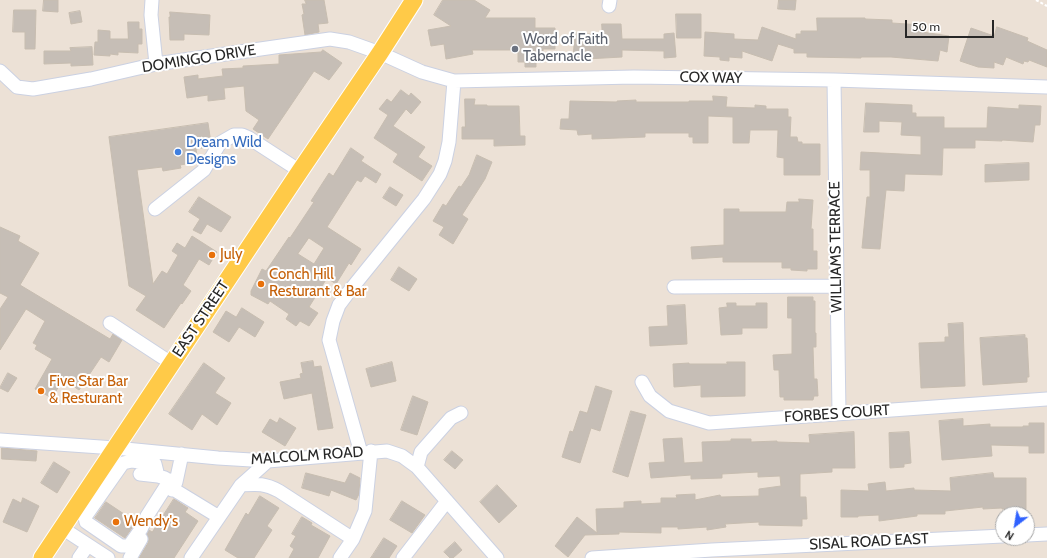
<!DOCTYPE html>
<style>
body{margin:0}
#map{position:relative;width:1047px;height:558px;overflow:hidden;background:#ece1d6;font-family:Cabin,sans-serif}
canvas{display:block}
.north{position:absolute;left:995px;top:506px;width:40px;height:40px;box-sizing:border-box;background:#fff;border:1px solid #a9a9a9;border-radius:50%;rotate:211deg;font-size:11px;font-weight:700;line-height:16px;text-align:center;color:#272727}
.north::after{content:'';display:block;margin:auto;width:14px;height:18px;background:#3062ff;clip-path:polygon(50% 0,100% 100%,50% 72%,0 100%)}
.scale{position:absolute;left:905px;top:20px;width:89px;height:18px;box-sizing:border-box;border:2px solid #272727;border-top:0;padding-left:5px;font-size:12px;line-height:14px;white-space:nowrap;color:#272727;-webkit-text-stroke:3px #fff;paint-order:stroke}
</style>
<div id="map">
<canvas width="1047" height="558"></canvas>
<div class="north">N</div>
<div class="scale">50 m</div>
</div>
<script>
const g = document.querySelector('canvas').getContext('2d');
g.lineJoin = 'round';
function paint(path, color) {
  g.fillStyle = color;
  g.fill(path, 'evenodd');
}
function stroke(path, color, width, dash) {
  g.strokeStyle = color;
  g.lineWidth = width;
  g.lineCap = dash ? 'butt' : 'round';
  g.setLineDash(dash || []);
  g.stroke(path);
}
function label(font, color, halo, rows, align = 'center') {
  g.font = font + ' Cabin,sans-serif';
  g.lineWidth = 4;
  g.setLineDash([]);
  g.textBaseline = 'middle';
  g.strokeStyle = halo;
  g.fillStyle = color;
  for (const [text, x, y, turn = 0] of rows) {
    g.save();
    g.translate(x, y);
    g.rotate((+turn || 0) * Math.PI / 180);
    g.textAlign = isNaN(turn) ? turn : align;
    if (halo) g.strokeText(text, 0, 0);
    g.fillText(text, 0, 0);
    g.restore();
  }
}
const building = new Path2D(`
 M44,0H58V12L43,11Z
 M305,0H324L328,23L318,24L319,32L305,35L302,15L304,14L302,4H306Z
 M443,0H474L490,10L485,18H535V28H555V49H543V62H536V67H525V62H518V50H472L473,54L446,59L444,44L431,46L428,30L451,26L434,15Z
 M779,0H796L795,10L778,9Z
 M14,10H36L35,49H25V32H13Z
 M80,11L82,22L71,24L69,13Z
 M170,12L210,15L209,35L184,34V40H170L169,17H170Z
 M676,14H701V38H677Z
 M817,18H865V19L892,20V23L922,25V32L949,36L947,52L940,50L938,61L891,57H861V58L807,57V53H794V49L778,44L772,61L742,51V58L729,57V61L720,60V57L704,56L705,32L734,34V39L758,40L762,27L796,39V34H801V31H817Z
 M128,22H139V29H142V44H138V53L118,52V55L110,54V56L94,55L95,42H98V30L110,31V39H128Z
 M602,24H621L622,39H664V34L674,33L676,57L664,58V51L622,50V57L586,59L573,58L575,33L602,35Z
 M997,27L1028,38L1027,41L1047,50V67L1029,60L1028,62L1024,61L1023,64L1006,57L1003,65L994,62V68L978,67L960,61L971,28L994,36Z
 M92,47L93,65L71,66V63L44,64V51H71L70,48Z
 M323,50L342,63L329,80L314,71L268,139L253,129L259,120L246,111L244,86L224,88L225,99L208,101V95L187,98L184,77L198,75V79L223,76L222,69L243,68V66L279,64V55L321,52Z
 M401,90L409,96L411,93L421,102L411,114L406,109L393,126L425,147L418,157L432,166L422,181L393,162L398,154L374,138L388,115L379,109L387,99L391,102Z
 M713,96L727,97L726,107L755,108V105L766,106V109H788V117H791L790,137H797L798,142H802V144H820V175H784V158L777,157L778,130H750L749,143H733V117L708,116V143H693V137H689V133H645V137L592,139V134L578,135L577,130L560,129L561,119H569L570,101L617,102V101L636,100V102H689V101H713Z
 M465,99H475L474,105H487V106H519L520,136H525V145L494,146V139H462V127H465Z
 M866,103L912,105V113H916V117H944V128H987L988,107L1019,109V105L1041,106L1040,125H1035L1033,142L1002,140V141L975,140V148H943L942,175L905,174L904,191L886,190L880,249L862,248L867,197H870V170H860L861,152L921,155V136L901,135L902,122L879,121V132H864Z
 M208,123L211,143L208,147L196,149L198,162L180,165L181,168L163,171L162,167L137,170L153,284L162,271L167,274L178,255L172,251L177,243L185,248L192,236L217,252L209,265L199,259L183,285L191,291L182,304L181,303L164,328L136,310L146,296L129,286L109,137Z
 M351,148L364,157L361,161L381,174L376,183L365,176L361,182L357,180L327,227L361,249L351,265L349,263L336,284L327,278L309,307L318,313L309,326L300,321L296,326L286,319L289,314L270,301L268,304L251,295V291L262,269L266,271L289,237L290,238L314,202L311,201L329,173L333,176ZM309,238L324,248L314,264L298,254Z
 M477,155L492,162L485,179L462,215L468,219L453,244L439,235L444,227L433,221L443,204L446,206L459,186L461,187L469,175Z
 M1029,163V180L985,182V165Z
 M390,187L403,195L396,206L383,198Z
 M199,197L231,217L221,232L207,224L201,234L193,230L200,219L189,212Z
 M799,199L813,200L811,229H813V251H817V269H807V271L791,270V268H782V262H723V257L692,259L691,247L724,245V209H739V212H786L787,202H799Z
 M0,227L20,236L18,241L39,253L20,285L110,339L113,334L122,340L109,362L101,357L79,390L63,379L52,398L35,389L52,359L35,349L37,345L33,343L45,321L26,309L0,350V309L8,297L0,293Z
 M399,267L417,279L409,291L391,280Z
 M788,297H813V301H815V333H816V347H813L814,379H817L818,396H814L813,400H784V397H780L779,370H774L773,355L792,354V318H788Z
 M727,303H736V306H756V303H767V328H742V334L721,335L719,308L727,307Z
 M685,305L687,344L650,346L649,327L668,326L667,306Z
 M242,308L264,322L255,337L239,327L229,342L213,332L226,311L236,317Z
 M963,323L965,386L921,388L919,343L945,342V337H949L948,324Z
 M1025,335V338H1027L1029,377H1027V382L983,385L980,338Z
 M313,361L314,367L321,366L333,428L318,430L312,393L284,399L280,382L301,378L300,374L303,373L301,363Z
 M392,362L396,381L371,387L366,369Z
 M727,362H745V396L701,397V385L674,387L673,364L689,363V364H727Z
 M204,363L225,378L215,393L231,403L217,425L202,414L192,430L169,414Z
 M8,373L17,378L8,392L0,388Z
 M596,386L612,391L600,431L591,428L580,463L562,457L570,431L573,432L580,411L587,413Z
 M413,396L428,402L417,435L401,430Z
 M631,411L646,415L628,477L613,472Z
 M280,418L296,428L285,446L262,432L270,419L277,423Z
 M963,419V426L990,424V427H1023V426H1029V423H1044V453H1029V446L991,445L992,456L942,460L939,421Z
 M854,432L855,468H832V472L800,474V497H806L807,519H802V526L759,525V522L725,524L726,527L707,530V527L678,529V527H661V533L619,532V534L585,535L568,557L555,546L577,517L597,533L596,509L624,508V502L641,501V504L661,503V498H677L676,495L695,494V500L720,495L721,497L759,496V489L781,486L780,476L758,477V472L722,474V478L691,479V475L651,478L649,463L665,462L663,439L682,438L684,463L703,462L702,442L731,441V439H751V442L777,441V442L810,443L809,435Z
 M909,432L911,463L904,464V467L890,468L889,433Z
 M2,448L37,451L36,461L2,459Z
 M452,451L463,460L455,469L444,460Z
 M54,462L70,472L57,493L41,483Z
 M306,473L345,483L350,473L360,478L359,494L356,500L331,490L329,496L302,488Z
 M993,473L994,478H1026V509H1002V508L983,509V507L945,511V514H917V516L879,521V515L858,516V517H841V490L869,491L868,484L885,482L886,491L914,488V490L951,491L950,478Z
 M497,485L517,506L499,523L480,502Z
 M260,496L279,508L267,526L272,530L254,558H238L225,550L246,513L248,515Z
 M23,498L39,506L27,532L3,522L13,499L21,503Z
 M174,499L188,508L185,512L198,521L174,558H139L148,543L149,539L147,534L149,530L152,532Z
 M402,501L425,515L412,533L390,520Z
 M106,502L136,522L125,538L95,518Z
 M302,517L312,523L311,525L330,536L318,558H289L294,549L290,546L296,536L292,534Z
 M384,538L397,546L389,558H371Z
 M455,542L462,550L453,558H450L444,552Z`);
paint(building, '#c6beb6');
stroke(building, '#c7bdb0', 1);
const minor = new Path2D(`
 M152,0L151,15L156,64
 M609,6L610,0
 M0,71L17,87L33,89L91,79L156,64L330,39L349,42L380,53L422,72L454,81L634,77L834,80L1047,87
 M834,80L839,413
 M155,209L204,170L220,143L234,135H242L249,138L300,171
 M674,287L837,286
 M110,323L171,363
 M642,382L650,396L669,411L709,423L1047,399
 M0,440L115,448L218,458L268,461L387,451L402,456L417,467L497,558
 M361,453L329,340L333,321L339,305L351,289L424,199L440,174L445,161L449,142L454,81
 M417,467L421,452L451,418L461,413
 M140,474L158,476L165,478
 M158,476L155,464L132,461L123,463L85,517L86,522L121,546H129L141,529L147,516L170,480
 M241,485C257,484 264,483 279,491L353,539
 M173,489L219,517
 M172,490L176,482L182,454
 M62,528L108,558
 M1027,535L1047,534
 M79,558L88,545
 M130,558L141,539
 M191,558L241,485L268,461
 M340,558L353,539L365,511L371,451
 M403,558L447,501
 M592,558L712,550L1003,536`);
const major = new Path2D(`
 M42,558L300,171L380,53L414,0`);
stroke(minor, '#cbd1e2', 15);
stroke(major, '#fff', 19);
stroke(new Path2D(`
 M1036,0L1047,6`), '#fff', 2, [3, 2]);
stroke(minor, '#fff', 13);
stroke(major, '#ffca48', 17);
for (const [x, y, r, color] of [
 [515,49,4,"#6b7280"],
 [178,152,4,"#3f7fe0"],
 [212,255,4,"#e8710a"],
 [261,284,4,"#e8710a"],
 [41,391,4,"#e8710a"],
 [116,522,4,"#e8710a"]
]) {
  const dot = new Path2D();
  dot.arc(x, y, r, 0, 2 * Math.PI);
  g.fillStyle = color;
  g.fill(dot);
  stroke(dot, '#fff', 1.5);
}
label('15px', '#5b616d', '#fff', [
 ["Word of Faith",523,40],
 ["Tabernacle",523,57]
], 'left');
label('15px', '#272727', '#fff', [
 ["DOMINGO DRIVE",199,59,-9],
 ["COX WAY",711,78,1],
 ["WILLIAMS TERRACE",836,247,-91],
 ["EAST STREET",201,319,-56],
 ["FORBES COURT",837,414,-4],
 ["MALCOLM ROAD",307,456,-4],
 ["SISAL ROAD EAST",869,542,-3]
]);
label('15px', '#366cbe', '#fff', [
 ["Dream Wild",186,143],
 ["Designs",186,160]
], 'left');
label('15px', '#c56008', '#fff', [
 ["July",220,255],
 ["Conch Hill",269,275],
 ["Resturant & Bar",269,292],
 ["Five Star Bar",49,382],
 ["& Resturant",49,399],
 ["Wendy's",124,522]
], 'left');
</script>
